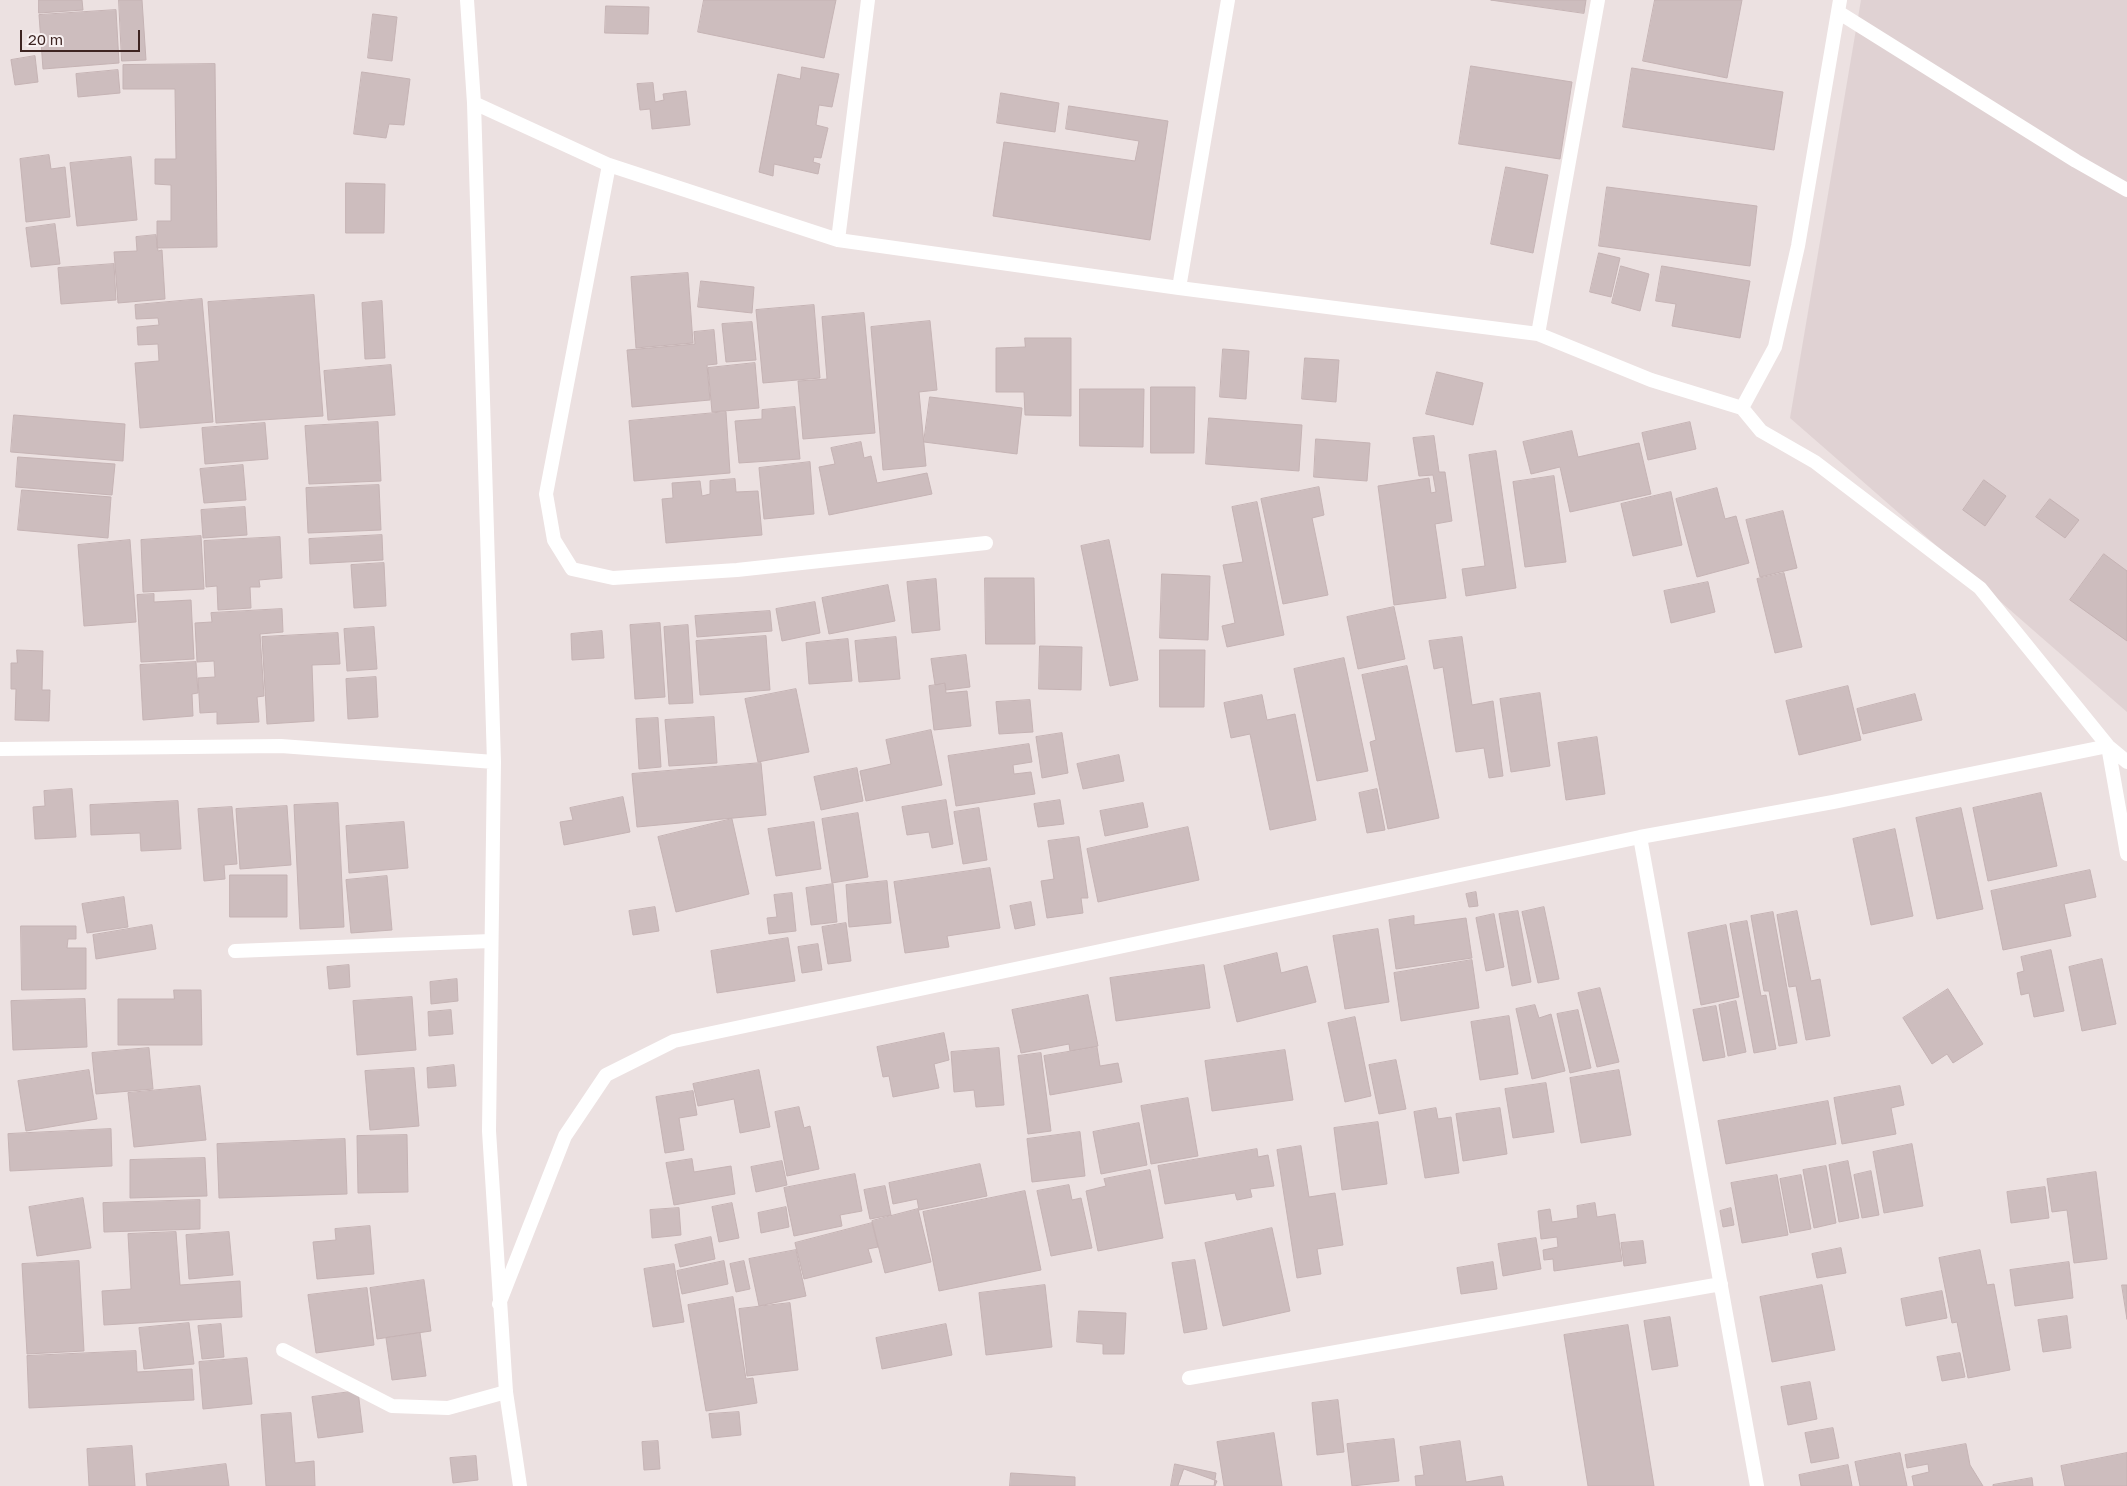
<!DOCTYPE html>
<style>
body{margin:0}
#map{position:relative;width:2127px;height:1486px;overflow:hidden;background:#ece1e1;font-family:"Golos Text",sans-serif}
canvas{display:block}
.scale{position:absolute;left:20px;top:30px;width:120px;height:22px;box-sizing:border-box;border:2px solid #3d2421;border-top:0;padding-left:6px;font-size:15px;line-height:18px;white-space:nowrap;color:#3d2421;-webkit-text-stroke:4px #f8f1f2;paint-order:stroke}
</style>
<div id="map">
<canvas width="2127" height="1486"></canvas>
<div class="scale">20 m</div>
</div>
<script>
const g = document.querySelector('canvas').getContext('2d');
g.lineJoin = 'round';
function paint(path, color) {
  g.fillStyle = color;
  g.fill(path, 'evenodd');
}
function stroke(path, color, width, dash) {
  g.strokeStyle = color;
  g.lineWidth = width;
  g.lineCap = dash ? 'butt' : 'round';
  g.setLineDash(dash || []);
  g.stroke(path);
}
paint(new Path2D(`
 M1861,0H2127V712L1790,418Z`), '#e0d2d3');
const building = new Path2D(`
 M39,0H82L83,10L39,13Z
 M119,0H142L146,60L122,61Z
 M704,0H836L824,58L698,32Z
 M1491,0H1586L1584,13Z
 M1655,0H1742L1727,78L1643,61Z
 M606,6L649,7L648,34L605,33Z
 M116,10L119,63L43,69L39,15Z
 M373,14L397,17L392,61L368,58Z
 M35,56L38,82L15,85L11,60Z
 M215,64L217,247L157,248V221H171V185L155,184V159H176L175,89H123V65Z
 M1471,66L1572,82L1560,159L1459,144Z
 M802,67L839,74L832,107L819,105L816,125L828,128L821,158L814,157L813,162L820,164L818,174L774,164L773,176L759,172L778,74L800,79Z
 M1632,68L1783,92L1774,150L1623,127Z
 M118,70L120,93L78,97L76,74Z
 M362,72L410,79L404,125L389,124L386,138L354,134Z
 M653,83L655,102L664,100L663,94L686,91L690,125L652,129L650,109L640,110L637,84Z
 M1001,93L1059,103L1055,132L997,123Z
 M1069,106L1168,121L1150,240L993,216L1004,142L1135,161L1139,141L1066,129Z
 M49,155L51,169L65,167L70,217L26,222L20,159Z
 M131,157L137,220L77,226L70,163Z
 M1506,167L1548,175L1533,253L1491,244Z
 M346,183L385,184L384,233H346Z
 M1607,187L1757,206L1750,266L1599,246Z
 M55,224L60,264L31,267L26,228Z
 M156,235L158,251L162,250L165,299L118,303L114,252L137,251L136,237Z
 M1599,253L1620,258L1611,297L1590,292Z
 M114,264L116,300L61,304L58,268Z
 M1621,266L1649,274L1640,311L1612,303Z
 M1662,266L1750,281L1740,338L1672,326L1676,304L1656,301Z
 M688,273L693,343L636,348L631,277Z
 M701,281L754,287L752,313L698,307Z
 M314,295L323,416L216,423L208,302Z
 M202,299L213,422L140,428L135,363L159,361L158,344L138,345L137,327L159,325L158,318L136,319L135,305Z
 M382,301L385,358L365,359L362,303Z
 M814,305L820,378L763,383L756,310Z
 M864,313L875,433L803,439L798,381L827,379L822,317Z
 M930,321L937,390L919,392L926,466L883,470L871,327Z
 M752,322L756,360L726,362L722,324Z
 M714,330L717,364L707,365L710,400L632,407L627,350L695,344L694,332Z
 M1025,338H1071V416L1025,415L1024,392H996V348L1025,347Z
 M1223,349L1249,351L1246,399L1220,397Z
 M1305,358L1339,360L1336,402L1302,399Z
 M755,363L759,408L712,412L708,368Z
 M391,365L395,415L328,420L324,371Z
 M1437,372L1483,383L1473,425L1426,414Z
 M1151,387H1195L1194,453H1151Z
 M1080,389H1144L1143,447L1080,446Z
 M930,397L1022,408L1017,454L924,442Z
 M795,407L800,459L739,463L735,421L762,419V410Z
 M726,412L730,473L634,481L629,421Z
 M14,415L125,424L123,461L11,452Z
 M1209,418L1302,425L1299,471L1206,464Z
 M378,422L381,481L309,484L305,426Z
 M1690,422L1696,449L1648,460L1642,433Z
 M265,423L268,459L205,464L202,428Z
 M1572,431L1578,457L1639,443L1651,494L1570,512L1560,467L1531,474L1523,442Z
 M1434,436L1439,472H1445L1452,521L1435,524L1446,598L1394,605L1378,486L1429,478L1431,493L1436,492L1433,475L1419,476L1413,438Z
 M1316,439L1370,443L1367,481L1314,477Z
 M861,442L864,458L871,456L877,483L927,473L932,494L829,515L819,467L835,464L831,448Z
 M1496,451L1516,588L1466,596L1462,569L1485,566L1469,455Z
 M18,457L115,464L112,495L16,487Z
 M810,462L814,514L764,519L759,468Z
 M243,465L246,500L204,503L200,469Z
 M1554,476L1566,562L1525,567L1513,482Z
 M735,479L736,492L758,491L762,535L666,543L662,499L673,498L672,483L700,481L702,496L710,494V481Z
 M1984,480L2006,496L1985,526L1963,510Z
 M379,485L381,530L308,533L306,488Z
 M1319,487L1324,515L1312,518L1328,595L1283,604L1261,499Z
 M1717,488L1725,519L1736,516L1749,563L1697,577L1676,499Z
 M22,490L111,497L108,538L18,530Z
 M1671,492L1682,545L1633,556L1621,504Z
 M2050,499L2079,520L2065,538L2036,517Z
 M1257,502L1284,635L1227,647L1222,626L1235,623L1223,565L1243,562L1232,507Z
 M245,507L247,535L203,538L201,510Z
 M1783,511L1797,568L1760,577L1746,520Z
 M382,535L383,560L310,564L309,539Z
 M201,536L204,589L143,592L141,540Z
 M280,537L282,578L259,580L260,587H250L251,608L218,610L217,586L206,587L204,541Z
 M130,540L136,622L84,626L78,545Z
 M1109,540L1138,680L1110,686L1081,546Z
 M2104,554L2127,571V641L2070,600Z
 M384,563L386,606L354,608L351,565Z
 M1784,573L1802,647L1775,653L1757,579Z
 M1162,574L1210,576L1208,640L1160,638Z
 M985,578H1034L1035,644H986Z
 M936,579L940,630L912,633L907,582Z
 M1708,582L1715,612L1671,623L1664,591Z
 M888,585L895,621L829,634L822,598Z
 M154,594V602L191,600L194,659L141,662L137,595Z
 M815,602L820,633L782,641L776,609Z
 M1394,607L1405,659L1358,669L1347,617Z
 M282,609L283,632L260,634L264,696L257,697L259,722L217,724V712L200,713L198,678L215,677L214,661L197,662L195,623L212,622L211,613Z
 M770,611L772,631L697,637L695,616Z
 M660,623L665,697L635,699L630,625Z
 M688,625L693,703L669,704L664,627Z
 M374,627L377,669L347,671L344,629Z
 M602,631L604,658L572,660L571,634Z
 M338,633L340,664L312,665L314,721L267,724L262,637Z
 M766,636L770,690L700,695L696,641Z
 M896,637L900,679L859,682L855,641Z
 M1462,637L1472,705L1493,701L1503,776L1489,778L1484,748L1456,752L1443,667L1434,669L1429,641Z
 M848,639L852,681L809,684L806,643Z
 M1040,646L1082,647L1081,690L1039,689Z
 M17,650L43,651L42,690H50L49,721L15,720L16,689H11V663H17Z
 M1160,650H1205L1204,707H1160Z
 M966,655L970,687L946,690L945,683L935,685L931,659Z
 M1344,658L1368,771L1317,781L1294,669Z
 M196,662L198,693L192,694L193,716L143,720L140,665Z
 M1407,666L1439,818L1388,829L1370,742L1376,740L1362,675Z
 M376,677L378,717L348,719L346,679Z
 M945,684L946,693L967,691L971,726L934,730L929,686Z
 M1848,686L1861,740L1799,755L1786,701Z
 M796,689L809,752L758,762L745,699Z
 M1540,693L1550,766L1511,772L1500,699Z
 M1915,694L1922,720L1863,734L1857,709Z
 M1262,695L1267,720L1295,714L1316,820L1270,830L1250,734L1231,738L1224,703Z
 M1030,700L1033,732L999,734L996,702Z
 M714,717L717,763L669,766L665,720Z
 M658,718L661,767L639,769L636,719Z
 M931,730L942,785L866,801L860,771L891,764L886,740Z
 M1062,733L1068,773L1042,778L1036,737Z
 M1597,737L1605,794L1566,800L1558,743Z
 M1029,744L1032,762L1013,765L1014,774L1031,772L1035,794L956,806L948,756Z
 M1119,755L1124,781L1083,789L1077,764Z
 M761,763L766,815L637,827L632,774Z
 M857,768L863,801L821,810L814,777Z
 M72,789L76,837L35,839L33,807L45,806L44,791Z
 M1377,789L1385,830L1367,833L1359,793Z
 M2041,793L2057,866L1988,881L1973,808Z
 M623,797L630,832L564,845L560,822L573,820L570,808Z
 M946,800L953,844L932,848L929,832L907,835L902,807Z
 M1060,800L1064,824L1038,827L1034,804Z
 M178,801L181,849L141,851L140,833L91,835L90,805Z
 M338,803L344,927L300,929L294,805Z
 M1143,803L1148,827L1105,836L1100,811Z
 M287,806L291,865L240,869L236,809Z
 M232,807L237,864L224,865L225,879L204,881L198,809Z
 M979,808L987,860L963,864L954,812Z
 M1961,808L1983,909L1937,919L1916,818Z
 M858,813L868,877L832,883L822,819Z
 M732,819L749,894L676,912L658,837Z
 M404,822L408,868L349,873L346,826Z
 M814,822L821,869L776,876L768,829Z
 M1188,827L1199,880L1098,902L1087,849Z
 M1895,829L1913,916L1871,925L1853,839Z
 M1079,837L1088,898H1081L1083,913L1047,918L1041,881L1054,879L1048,841Z
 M990,868L1000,928L947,936L949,947L905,953L894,882Z
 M2090,870L2096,897L2064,904L2071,936L2003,950L1991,891Z
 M230,875H287V917H230Z
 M387,876L392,930L351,933L346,880Z
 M887,881L891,923L849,927L846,885Z
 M833,884L837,922L811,925L806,888Z
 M1476,892L1478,906L1469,907L1466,894Z
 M792,893L796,931L769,934L767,918L777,917L774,895Z
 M124,897L128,927L87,933L82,904Z
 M1031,902L1035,925L1015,929L1010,906Z
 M655,907L659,931L633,935L629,911Z
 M1544,907L1559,979L1538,983L1522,912Z
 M1518,911L1531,982L1512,986L1499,914Z
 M1797,911L1811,981L1820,979L1830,1036L1806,1040L1796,986L1789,987L1777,915Z
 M1773,912L1797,1043L1779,1046L1769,991H1764L1751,916Z
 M1494,914L1504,967L1486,971L1476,918Z
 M1414,916V925L1466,918L1472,958L1396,969L1389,920Z
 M1747,921L1761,996L1766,995L1776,1049L1754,1053L1730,924Z
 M846,923L851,961L828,964L822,927Z
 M152,925L156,949L96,959L93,935Z
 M1726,925L1739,997L1701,1005L1688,933Z
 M21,926H76V939H68L67,948H86V989L22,990Z
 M1378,929L1389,1002L1345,1009L1333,936Z
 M788,938L795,981L717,993L711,951Z
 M818,944L822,970L802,973L798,947Z
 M2051,950L2064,1011L2034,1017L2029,993L2021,995L2017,973L2024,971L2021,957Z
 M1277,953L1281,973L1307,966L1316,1002L1237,1022L1224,966Z
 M2102,959L2116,1024L2082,1031L2069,967Z
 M1472,960L1479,1008L1401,1021L1394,973Z
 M349,965L350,987L329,989L327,967Z
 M1204,965L1210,1008L1116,1021L1110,978Z
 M457,979L458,1001L431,1004L430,982Z
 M1600,988L1619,1062L1597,1067L1578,993Z
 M1948,989L1983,1044L1953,1063L1947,1054L1932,1064L1903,1018Z
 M174,990H201L202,1045H118V999H174Z
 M1088,995L1098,1046L1070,1051L1069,1044L1021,1053L1012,1010Z
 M412,997L416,1050L357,1055L353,1001Z
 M85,999L87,1047L13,1050L11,1001Z
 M1736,1001L1746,1052L1728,1056L1719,1005Z
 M1535,1005L1539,1018L1551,1014L1565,1071L1532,1079L1516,1009Z
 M1716,1006L1725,1057L1703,1061L1693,1010Z
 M451,1010L453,1034L429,1036L428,1012Z
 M1578,1010L1591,1068L1570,1073L1557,1014Z
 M1509,1016L1518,1074L1480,1080L1471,1022Z
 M1355,1017L1371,1096L1345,1102L1328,1023Z
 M944,1033L949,1060L934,1064L939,1088L893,1097L889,1076L883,1077L877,1047Z
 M1097,1047L1100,1066L1118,1063L1122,1082L1050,1095L1044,1056Z
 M149,1048L153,1089L96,1094L92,1053Z
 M999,1048L1004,1105L976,1107L974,1090L954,1092L951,1052Z
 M1285,1050L1293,1100L1212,1111L1205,1061Z
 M1041,1053L1051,1131L1028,1134L1018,1056Z
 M1396,1060L1406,1109L1379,1114L1369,1065Z
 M454,1065L456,1086L428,1088L427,1068Z
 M414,1068L419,1126L370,1130L365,1071Z
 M89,1070L97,1119L26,1131L18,1081Z
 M759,1070L770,1127L740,1133L734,1099L698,1106L693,1084Z
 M1619,1070L1631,1135L1581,1143L1570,1078Z
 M1546,1083L1554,1132L1513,1138L1505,1089Z
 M200,1086L206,1140L134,1147L128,1093Z
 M1900,1086L1904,1105L1891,1108L1896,1134L1842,1144L1834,1098Z
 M693,1091L697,1115L679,1118L684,1150L665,1153L656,1097Z
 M1188,1098L1198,1156L1151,1164L1141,1106Z
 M1828,1101L1836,1144L1726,1164L1718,1121Z
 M799,1107L804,1128L810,1126L819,1169L787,1176L775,1112Z
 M1436,1108L1438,1119L1451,1117L1459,1173L1425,1178L1414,1112Z
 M1500,1108L1507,1154L1463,1161L1456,1114Z
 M1378,1122L1387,1184L1342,1190L1334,1128Z
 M1139,1123L1147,1165L1101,1174L1093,1132Z
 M111,1129L112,1166L10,1171L8,1134Z
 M1080,1132L1085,1176L1032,1182L1027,1139Z
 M407,1135L408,1192L358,1193L357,1136Z
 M345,1139L347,1194L219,1198L217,1144Z
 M1912,1144L1923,1206L1884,1213L1873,1152Z
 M1301,1146L1309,1197L1335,1193L1343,1245L1317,1249L1321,1274L1297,1278L1277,1150Z
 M1257,1149L1258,1157L1268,1155L1274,1186L1250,1189L1252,1197L1237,1200L1235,1193L1165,1204L1158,1166Z
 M205,1158L207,1196L130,1198V1160Z
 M692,1159L694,1172L731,1166L735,1194L674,1205L666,1163Z
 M782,1161L787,1185L756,1192L751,1167Z
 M1848,1161L1859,1218L1839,1222L1829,1165Z
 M980,1164L987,1196L919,1210L917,1199L893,1204L889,1183Z
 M1826,1166L1836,1223L1814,1228L1803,1170Z
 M1150,1170L1163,1238L1098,1251L1086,1191L1106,1186L1104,1179Z
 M1871,1171L1879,1215L1862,1218L1854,1175Z
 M2096,1172L2107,1259L2074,1263L2067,1210L2052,1212L2047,1179Z
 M855,1174L862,1211L840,1215L842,1226L794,1236L784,1188Z
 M1777,1175L1788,1235L1742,1243L1731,1183Z
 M1801,1175L1811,1229L1790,1233L1780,1179Z
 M1069,1185L1072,1200L1081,1198L1092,1248L1051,1256L1037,1191Z
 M885,1186L891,1215L870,1219L864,1190Z
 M2045,1187L2049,1218L2011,1223L2007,1192Z
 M1025,1191L1041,1270L939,1291L923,1212Z
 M83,1198L91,1248L37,1256L29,1207Z
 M200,1200V1229L104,1232L103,1203Z
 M732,1203L739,1238L719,1242L712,1207Z
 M1595,1203L1597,1217L1615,1214L1622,1261L1554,1271L1553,1259L1544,1260L1543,1250L1558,1247L1557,1237L1541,1239L1538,1211L1550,1209L1552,1222L1578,1218L1577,1206Z
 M786,1207L789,1227L761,1233L758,1213Z
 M679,1208L681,1235L652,1238L650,1210Z
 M1731,1208L1734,1225L1723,1227L1720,1211Z
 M918,1209L931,1262L885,1273L872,1221Z
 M872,1223L878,1247L868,1249L872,1262L804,1279L795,1243Z
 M370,1226L374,1274L317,1279L313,1242L336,1240L335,1229Z
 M1272,1228L1290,1311L1223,1326L1205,1243Z
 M176,1232L180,1285L240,1281L242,1317L104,1325L102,1291L131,1289L128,1234Z
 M229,1232L233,1275L189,1279L186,1235Z
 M711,1237L715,1259L680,1267L675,1245Z
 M1536,1238L1541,1269L1503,1276L1498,1244Z
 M1643,1241L1646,1263L1624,1266L1621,1243Z
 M1841,1248L1846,1273L1817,1278L1812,1254Z
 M796,1250L806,1296L759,1306L749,1259Z
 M1980,1250L1987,1285L1994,1284L2010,1370L1968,1378L1957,1322L1952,1323L1939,1258Z
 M1195,1260L1207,1329L1184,1333L1172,1263Z
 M79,1261L84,1351L27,1354L22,1264Z
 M724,1261L728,1284L682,1294L677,1271Z
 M744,1261L750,1289L736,1292L730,1264Z
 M1493,1262L1497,1289L1461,1294L1457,1268Z
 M2069,1262L2073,1298L2015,1306L2010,1270Z
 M674,1264L684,1322L653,1327L644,1269Z
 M424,1280L431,1331L377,1339L370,1288Z
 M1045,1285L1052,1347L986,1355L979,1293Z
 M1822,1285L1835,1350L1772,1362L1760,1297Z
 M2122,1285H2127V1319Z
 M367,1288L374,1345L316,1353L308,1295Z
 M1942,1291L1947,1318L1906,1326L1901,1299Z
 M733,1297L746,1379L753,1378L757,1403L706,1411L688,1305Z
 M790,1303L798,1370L747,1376L739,1309Z
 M1079,1311L1126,1313L1124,1354H1103V1344L1077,1342Z
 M2067,1316L2071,1348L2043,1352L2038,1320Z
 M1670,1317L1678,1366L1652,1370L1644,1321Z
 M189,1323L194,1364L144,1369L139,1328Z
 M221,1324L224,1357L202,1359L198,1326Z
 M946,1324L952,1355L882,1369L876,1338Z
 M1628,1325L1654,1486H1588L1564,1335Z
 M420,1333L426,1376L392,1380L386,1338Z
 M136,1351L137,1372L192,1369L194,1400L29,1408L27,1356Z
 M1960,1353L1965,1377L1942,1381L1937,1357Z
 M247,1358L252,1404L203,1409L199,1362Z
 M1810,1382L1817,1419L1788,1425L1781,1387Z
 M358,1391L363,1432L318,1438L312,1397Z
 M1338,1400L1344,1452L1317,1455L1312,1403Z
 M739,1412L741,1435L712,1438L709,1414Z
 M291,1413L295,1463L314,1461L315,1486H266L261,1415Z
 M1833,1428L1839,1458L1811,1463L1805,1433Z
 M1274,1433L1282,1486H1224L1217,1442Z
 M1394,1439L1399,1481L1352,1486L1347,1444Z
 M658,1441L660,1469L644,1470L642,1442Z
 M1460,1441L1466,1482L1502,1476L1504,1486H1416L1415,1476L1424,1475L1420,1447Z
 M1966,1444L1970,1465L1983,1486H1914L1912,1476L1929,1472L1928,1464L1907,1468L1905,1455Z
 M132,1446L135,1486H89L87,1449Z
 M1900,1453L1907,1486H1860L1855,1462Z
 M2127,1453V1486H2065L2061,1466Z
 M476,1456L478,1480L453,1483L450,1458Z
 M226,1464L229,1486H147L146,1474Z
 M1175,1464L1216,1473L1214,1486H1171Z
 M1848,1465L1852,1486H1801L1799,1475Z
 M1184,1469L1217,1481L1215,1486H1178Z
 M1011,1473L1075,1477V1486H1010Z
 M2032,1478L2033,1486H1993V1485Z`);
paint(building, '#cdbdbe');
stroke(building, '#c5b3b4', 1);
stroke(new Path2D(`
 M235,951L491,941
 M283,1350L392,1406L448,1408L506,1392`), '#fff', 14);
stroke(new Path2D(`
 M467,0L474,103L494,762L489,1131L506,1392L520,1486
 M1838,12L2076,161L2127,190
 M474,103L609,165L838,240L1179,288L1538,334L1651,380L1742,408L1761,431L1815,462L1980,588L2108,746L2127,762
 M609,165L546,494L554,540L572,569L613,578L737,570L986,543
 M838,240L868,0
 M1179,288L1228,0
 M1538,334L1598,0
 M1742,408L1775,347L1798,246L1840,0
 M0,749L281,746L494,762
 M1640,837L1757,1486
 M499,1304L565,1136L606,1075L674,1041L1640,837L1833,802L2108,746L2127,854
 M1189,1378L1721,1284`), '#fff', 14);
</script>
